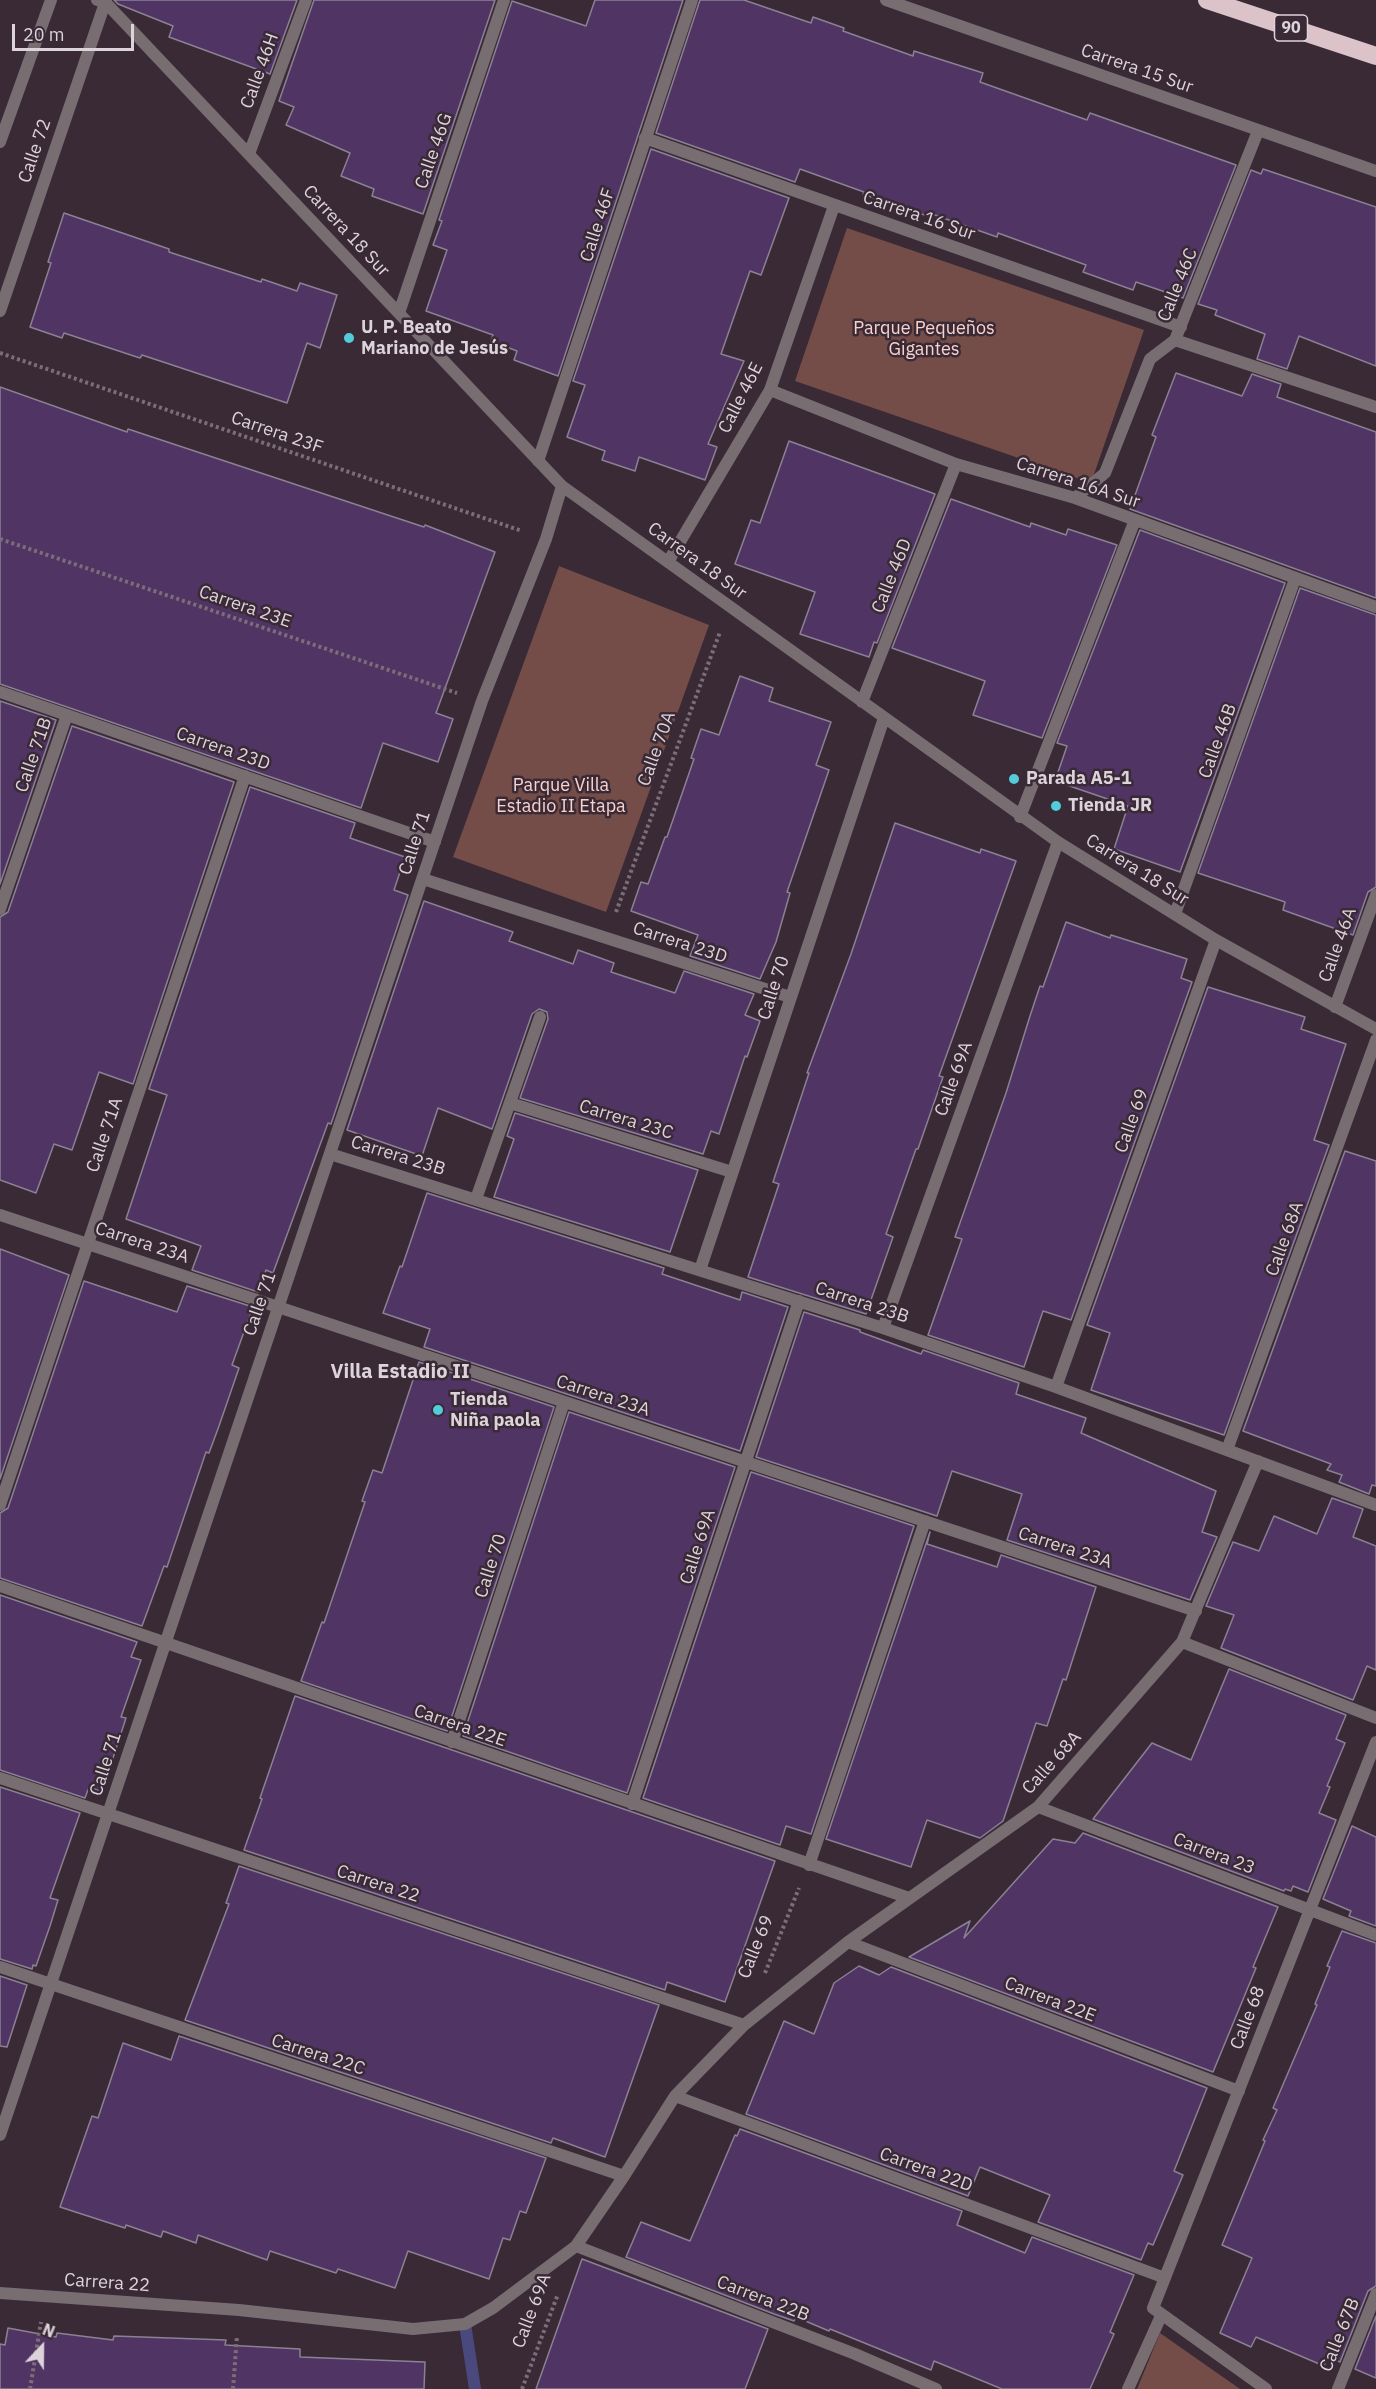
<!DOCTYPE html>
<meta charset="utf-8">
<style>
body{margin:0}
#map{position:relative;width:1376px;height:2389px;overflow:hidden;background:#3a2a36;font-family:"IBM Plex Sans",sans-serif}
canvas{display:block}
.north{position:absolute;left:12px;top:2317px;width:60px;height:60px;-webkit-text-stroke:4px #3a2a36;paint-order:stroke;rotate:22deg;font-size:16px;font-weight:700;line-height:24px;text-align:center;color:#ddd3da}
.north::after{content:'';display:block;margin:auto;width:21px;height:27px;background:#ddd3da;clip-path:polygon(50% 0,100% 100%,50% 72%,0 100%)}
.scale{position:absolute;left:12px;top:24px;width:122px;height:27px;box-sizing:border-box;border:3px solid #ddd3da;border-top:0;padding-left:8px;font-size:18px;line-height:21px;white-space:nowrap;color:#ddd3da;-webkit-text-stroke:4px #3a2a36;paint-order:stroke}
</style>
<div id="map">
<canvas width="1376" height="2389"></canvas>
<div class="north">N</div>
<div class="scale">20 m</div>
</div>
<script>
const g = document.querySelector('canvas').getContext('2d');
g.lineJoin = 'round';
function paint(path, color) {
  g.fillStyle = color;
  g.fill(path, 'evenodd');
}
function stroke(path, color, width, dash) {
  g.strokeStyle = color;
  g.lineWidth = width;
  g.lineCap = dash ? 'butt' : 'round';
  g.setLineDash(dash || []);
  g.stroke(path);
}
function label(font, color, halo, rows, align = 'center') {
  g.font = font + ' "IBM Plex Sans",sans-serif';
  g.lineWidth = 5;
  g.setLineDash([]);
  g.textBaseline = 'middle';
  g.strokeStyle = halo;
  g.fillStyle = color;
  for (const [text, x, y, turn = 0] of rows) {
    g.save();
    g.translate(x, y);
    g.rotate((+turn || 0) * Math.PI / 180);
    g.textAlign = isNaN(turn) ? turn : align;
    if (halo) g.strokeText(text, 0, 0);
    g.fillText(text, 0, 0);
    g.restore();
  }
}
paint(new Path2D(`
 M847,228L1144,330L1091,483L795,381Z
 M559,566L709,625L606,912L453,857Z
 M1160,2333L1240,2389H1137Z`), '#744d49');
stroke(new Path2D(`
 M465,2324L475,2389`), '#4a497d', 12);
const building = new Path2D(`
 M114,0H297L270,74L169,37L173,26L118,4Z
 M314,0H495L423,214L372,196L374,189L341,176L350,153L286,125L294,107L279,101Z
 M595,0H683L558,376L514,360L517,351L491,341L493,335L426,311L447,250L433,245L442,221L439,220L512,1L586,26Z
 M700,0H744L811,23L813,17L844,28L843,31L913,56L914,51L983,73L980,82L1087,120L1090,113L1236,165L1183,298L1136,282L1133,290L1083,272L1086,265L998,233L997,237L932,214L931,217L896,206L863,194L864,192L800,169L795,182L656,133Z
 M651,149L789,198L761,275L750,271L721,354L744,361L708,444L717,447L705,480L639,457L635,471L602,460L605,451L567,437L585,385L573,381Z
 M1263,169L1376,207V366L1299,336L1287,369L1257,359L1265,334L1215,315L1217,310L1198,304L1251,170L1261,174Z
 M64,213L169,249V252L261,282L262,279L297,291L300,283L337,295L320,348L307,343L287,403L142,355L140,358L64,333L62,338L30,327L51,263L48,262Z
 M1176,373L1242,396L1252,374L1281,384L1277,397L1376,432V598L1130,509L1156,437L1152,435Z
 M0,387L127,432L128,429L424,527L425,525L495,552L436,713L453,719L438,762L383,743L361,808L0,684Z
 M789,441L935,494L877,643L874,642L869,657L800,634L815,592L735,564L751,520L760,523Z
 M951,499L1030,527L1031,523L1066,535L1068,529L1117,545L1042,738L973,715L985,681L892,648Z
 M1140,530L1285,583L1180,872L1114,849L1128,806L1055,781L1067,746L1057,743Z
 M1300,588L1376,615V887L1368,892L1353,935L1283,910L1285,902L1198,873Z
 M740,676L773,688L769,701L831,722L816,765L829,770L787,892L790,893L776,942L760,979L690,956L698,935L631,911L641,882L648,884L665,837H667L694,759L691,758L701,729L719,735Z
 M0,701L56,720L0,884Z
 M72,726L234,782L133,1084L99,1072L72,1150L54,1144L36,1193L0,1180V917L8,912Z
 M250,787L355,823L350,838L405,857L394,890L408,895L331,1124L328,1123L273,1273L266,1270L258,1292L192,1270L201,1246L126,1219L167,1095L149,1089Z
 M895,823L980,853L981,849L1016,861L939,1076L943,1077L918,1149H916L886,1234L893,1237L866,1314L748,1277L779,1184L773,1182L809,1073H807L851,954Z
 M424,901L513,932L509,941L573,964L578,950L614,963L611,972L675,993L684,971L754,994L745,1015L760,1021L747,1057L745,1056L719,1134L711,1131L703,1154L520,1098L548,1019L547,1012L539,1009L532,1014L492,1129L438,1108L422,1156L347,1130Z
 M1066,922L1110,938L1111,935L1187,959L1181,978L1192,982L1071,1320L1043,1311L1024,1367L928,1335L962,1239L955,1237L1006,1093L1030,1016L1040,986L1043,987Z
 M1208,987L1305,1017L1301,1029L1346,1044L1314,1140L1329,1145L1224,1435L1091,1390L1110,1333L1087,1325Z
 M515,1113L698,1170L670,1252L494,1197L514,1139L507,1136Z
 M1345,1151L1376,1161V1486L1372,1485L1369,1494L1339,1482L1342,1475L1327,1470L1331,1464L1243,1431Z
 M427,1193L664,1268L662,1274L740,1300L742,1292L788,1307L740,1451L424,1347L430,1329L383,1313L400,1266L402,1267Z
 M0,1249L69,1275L0,1479Z
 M84,1281L177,1312L187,1286L253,1307L232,1365L239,1368L219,1426L209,1453L206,1452L167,1567L164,1566L142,1626L0,1578V1513L8,1508Z
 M804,1312L860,1330V1332L921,1354L923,1350L1019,1383L1016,1394L1086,1418L1081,1433L1216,1491L1202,1532L1217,1537L1190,1600L1007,1540L1022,1494L952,1471L937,1516L756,1457Z
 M419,1362L554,1407L447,1731L301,1681L322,1622L324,1623L365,1502L362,1501L373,1470L382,1473Z
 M569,1412L735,1467L627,1793L463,1736Z
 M751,1472L914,1526L811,1834L786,1826L780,1845L643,1798Z
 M1332,1498L1363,1509L1353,1537L1376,1546V1670L1367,1666L1353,1700L1221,1648L1234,1615L1206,1606L1233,1542L1259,1551L1274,1516L1317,1534Z
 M930,1532L927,1544L997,1567L1001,1555L1096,1587L1066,1680L1063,1679L1047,1726L1036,1723L1003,1821L980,1838L927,1820L911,1867L826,1839Z
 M0,1595L137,1642L131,1657L141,1660L121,1717L126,1718L102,1792L89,1787L85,1798L0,1770Z
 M1229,1669L1346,1715L1336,1739L1345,1743L1327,1786L1330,1787L1319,1813L1336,1820L1308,1892L1293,1886L1291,1891L1285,1889L1284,1891L1093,1819L1152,1743L1191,1760Z
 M295,1696L775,1861L725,2002L667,1982L665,1990L244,1850L262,1799L260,1798Z
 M0,1787L80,1813L50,1898L58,1900L50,1926L36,1966L33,1965L32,1969L0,1959Z
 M1352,1826L1376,1837V1926L1349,1916L1351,1911L1323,1899Z
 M1083,1833L1278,1907L1253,1967L1256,1968L1213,2072L909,1957L970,1921L964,1938L1053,1839L1075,1843Z
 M239,1866L659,2005L605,2157L553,2138L551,2143L185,2020L229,1904L226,1903Z
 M1342,1931L1376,1943V2286L1368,2291L1340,2362L1328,2357L1324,2366L1256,2337L1251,2347L1220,2333L1252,2258L1222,2245L1265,2141L1263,2140L1277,2110L1273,2108L1317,2005L1315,2004L1330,1967L1327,1966Z
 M859,1966L879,1975L891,1967L1207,2088L1174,2171L1183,2175L1153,2245L1148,2243L1141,2260L1038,2222L1050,2195L980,2167L968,2196L746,2114L784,2021L814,2034L834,1983Z
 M0,1976L27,1985L7,2047L0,2046Z
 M179,2036L546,2158L526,2213L520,2211L510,2240L503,2238L489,2279L408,2251L395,2288L338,2269L336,2273L270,2251L267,2260L198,2235L196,2243L163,2231L161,2237L126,2225L125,2228L60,2207L92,2116L98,2118L123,2043L171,2060Z
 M740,2129L962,2211L957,2225L1025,2253L1032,2237L1134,2275L1110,2332L1114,2334L1090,2389H1002L934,2361L931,2370L830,2329L829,2331L796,2317L794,2321L774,2314L626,2257L641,2222L690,2241L735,2135L737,2136Z
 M582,2259L768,2329L745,2389H536Z
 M1376,2316V2378L1355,2369Z
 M8,2328L56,2337L57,2333L113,2340L114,2336L226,2340L225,2345L300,2349V2357L425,2362L424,2389H0V2344L5,2345Z`);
paint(building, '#503464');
stroke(building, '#8b8194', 1.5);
stroke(new Path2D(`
 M0,353L522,531
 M0,539L457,693
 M616,912L720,632
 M765,1973L799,1888
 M30,2389L41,2322
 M233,2389L237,2336
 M522,2389L558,2294`), '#7c6e78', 4, [3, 3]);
stroke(new Path2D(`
 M510,1103L732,1172
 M476,1199L540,1017
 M1128,2389L1161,2316`), '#786d70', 12);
stroke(new Path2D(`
 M97,0L105,2L562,486L1058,842L1216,940L1376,1029
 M886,0L1376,171
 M645,138L1181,327
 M0,142L51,0
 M249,154L306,0
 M0,311L106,0
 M399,313L504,0
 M1175,340L1376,407
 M770,390L956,464L1075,498L1376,607
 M538,461L692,0
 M1075,498L1105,473L1150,359L1175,340L1258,131
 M668,562L770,390L834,206
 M0,692L435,842
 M862,702L956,464
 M1020,817L1135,520
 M423,879L790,997
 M0,909L67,715
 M1175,914L1295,579
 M1335,1007L1376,895
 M330,1154L883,1328L1056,1387L1376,1505
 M0,1215L1196,1611
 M700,1270L884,718
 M883,1328L1058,842
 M1056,1387L1216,940
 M1227,1450L1376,1040
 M0,1505L245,776
 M0,1586L909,1898
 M1182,1642L1376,1718
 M452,1742L564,1402
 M0,1778L744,2025
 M632,1804L799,1301
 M1038,1807L1376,1935
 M809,1865L925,1521
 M848,1942L1239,2091
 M0,1967L624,2176
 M675,2096L1165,2278
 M0,2135L482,701L546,539L562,486
 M576,2246L855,2354L936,2389
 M0,2293L239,2310L413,2329L465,2324L493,2308L576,2246L624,2176L675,2096L744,2025L848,1942L1038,1807L1182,1642L1258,1461
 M1266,2389L1153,2308L1376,1742
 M1338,2389L1376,2294`), '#786d70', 12);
stroke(new Path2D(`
 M1207,0L1376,56`), '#dcc2c9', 18);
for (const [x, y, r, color] of [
 [349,338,6,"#53cbdb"],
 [1014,779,6,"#53cbdb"],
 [1056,806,6,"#53cbdb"],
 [438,1410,6,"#53cbdb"]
]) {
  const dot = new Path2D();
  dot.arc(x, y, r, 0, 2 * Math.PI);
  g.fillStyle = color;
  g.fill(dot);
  stroke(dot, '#3a2a36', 2);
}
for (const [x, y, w] of [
 [1291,28,33]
]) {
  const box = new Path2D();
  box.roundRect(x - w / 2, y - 13, w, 26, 4.5);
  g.fillStyle = '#3a2a36';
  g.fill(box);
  stroke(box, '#ddd3da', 1.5);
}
label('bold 16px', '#ddd3da', null, [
 ["90",1291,28]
]);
label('18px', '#ddd3da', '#3a2a36', [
 ["Carrera 15 Sur",1137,69,19],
 ["Calle 46H",260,71,-70],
 ["Calle 72",35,151,-71],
 ["Calle 46G",434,151,-71],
 ["Carrera 16 Sur",919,216,19],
 ["Calle 46F",598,225,-72],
 ["Carrera 18 Sur",346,231,47],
 ["Calle 46C",1178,285,-68],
 ["Calle 46E",741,398,-63],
 ["Carrera 23F",277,433,19],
 ["Carrera 16A Sur",1078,483,18],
 ["Carrera 18 Sur",697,561,36],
 ["Calle 46D",892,576,-68],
 ["Carrera 23E",245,607,19],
 ["Calle 46B",1218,741,-70],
 ["Carrera 23D",223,749,19],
 ["Calle 70A",657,749,-70],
 ["Calle 71B",34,755,-71],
 ["Calle 71",415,843,-72],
 ["Carrera 18 Sur",1137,870,32],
 ["Carrera 23D",680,943,18],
 ["Calle 46A",1338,945,-70],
 ["Calle 70",774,988,-72],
 ["Calle 69A",954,1079,-70],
 ["Carrera 23C",626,1120,17],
 ["Calle 69",1132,1121,-70],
 ["Calle 71A",105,1135,-71],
 ["Carrera 23B",398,1156,17],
 ["Calle 68A",1285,1239,-70],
 ["Carrera 23A",142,1243,18],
 ["Carrera 23B",862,1303,18],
 ["Calle 71",260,1304,-71],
 ["Carrera 23A",603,1396,18],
 ["Calle 69A",698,1547,-72],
 ["Carrera 23A",1065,1548,18],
 ["Calle 70",491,1566,-72],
 ["Carrera 22E",460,1726,19],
 ["Calle 68A",1052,1763,-48],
 ["Calle 71",106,1764,-72],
 ["Carrera 23",1214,1854,21],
 ["Carrera 22",378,1884,18],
 ["Calle 69",756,1947,-68],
 ["Carrera 22E",1050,2000,21],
 ["Calle 68",1248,2018,-69],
 ["Carrera 22C",318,2055,18],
 ["Carrera 22D",926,2170,20],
 ["Carrera 22",107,2283,4],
 ["Carrera 22B",763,2299,21],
 ["Calle 69A",532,2311,-69],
 ["Calle 67B",1340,2335,-68]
]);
label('bold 18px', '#ddd3da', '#3a2a36', [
 ["U. P. Beato",361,328],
 ["Mariano de Jesús",361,349],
 ["Parada A5-1",1026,779],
 ["Tienda JR",1068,806],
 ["Tienda",450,1400],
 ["Niña paola",450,1421]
], 'left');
label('18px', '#fad2cd', '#3a2a36', [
 ["Parque Pequeños",924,329],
 ["Gigantes",924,350],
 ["Parque Villa",561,786],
 ["Estadio II Etapa",561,807]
]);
label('bold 20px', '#ddd3da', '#3a2a36', [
 ["Villa Estadio II",400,1372]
]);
</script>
